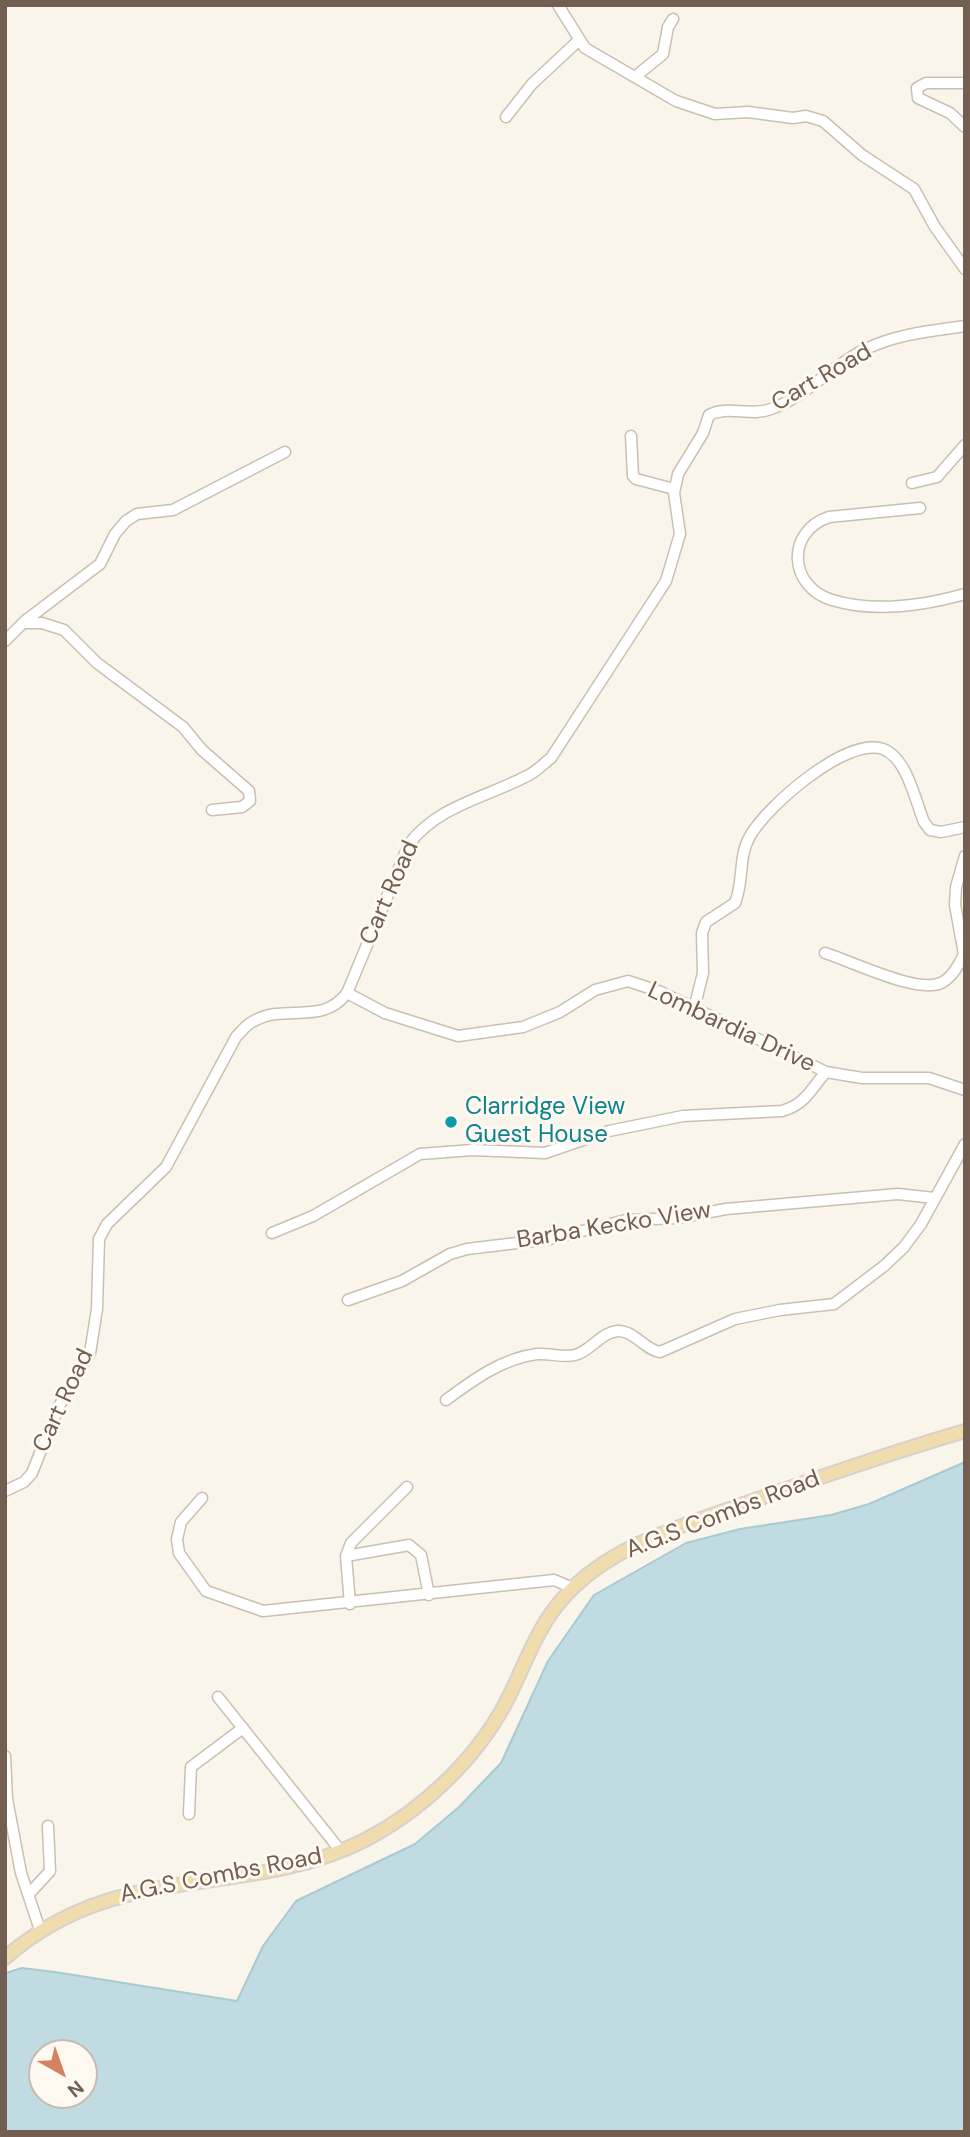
<!DOCTYPE html>
<style>
body{margin:0}
#map{position:relative;width:970px;height:2137px;overflow:hidden;background:#faf5eb;font-family:"DM Sans",sans-serif}
canvas{display:block}
.frame{position:absolute;inset:0;border:7px solid #735f51;pointer-events:none}
.north{position:absolute;left:28px;top:2039px;width:70px;height:70px;box-sizing:border-box;background:#fdf9f1;border:2px solid #c6bbb1;border-radius:50%;rotate:140deg;font-size:19px;font-weight:700;line-height:28px;text-align:center;color:#735f51}
.north::after{content:'';display:block;margin:auto;width:24px;height:32px;background:#d58260;clip-path:polygon(50% 0,100% 100%,50% 72%,0 100%)}
</style>
<div id="map">
<canvas width="970" height="2137"></canvas>
<div class="frame"></div>
<div class="north">N</div>
</div>
<script>
const g = document.querySelector('canvas').getContext('2d');
g.lineJoin = 'round';
function paint(path, color) {
  g.fillStyle = color;
  g.fill(path, 'evenodd');
}
function stroke(path, color, width, dash) {
  g.strokeStyle = color;
  g.lineWidth = width;
  g.lineCap = dash ? 'butt' : 'round';
  g.setLineDash(dash || []);
  g.stroke(path);
}
function label(font, color, halo, rows, align = 'center') {
  g.font = font + ' "DM Sans",sans-serif';
  g.lineWidth = 6;
  g.setLineDash([]);
  g.textBaseline = 'middle';
  g.strokeStyle = halo;
  g.fillStyle = color;
  for (const [text, x, y, turn = 0] of rows) {
    g.save();
    g.translate(x, y);
    g.rotate((+turn || 0) * Math.PI / 180);
    g.textAlign = isNaN(turn) ? turn : align;
    if (halo) g.strokeText(text, 0, 0);
    g.fillText(text, 0, 0);
    g.restore();
  }
}
const water = new Path2D(`
 M965,1462V2132H5L6,1973L22,1968L55,1972L237,2001L263,1946L296,1901L415,1844L459,1807L501,1763L548,1661L594,1595L686,1543L740,1529L831,1515L869,1504ZM42,2053H84V2095H42Z`);
paint(water, '#c1dbe2');
stroke(water, '#a9c9d3', 2);
const minor = new Path2D(`
 M558,5L585,48L676,101L715,114L748,112L793,118L806,116L823,121L862,155L914,189L935,227L965,269
 M636,76L663,54L668,27L673,19
 M965,83H926L917,88L918,98L950,113L965,127
 M506,117L532,84L578,41
 M631,436L633,476L636,479L674,489
 M912,483L937,477L965,445
 M920,508L829,517C785,532 789,587 832,600C875,613 922,606 965,594
 M24,623H42L64,630L97,663L183,727L202,750L249,791L250,801L242,807L212,810
 M5,641L25,621L100,564L115,534L126,521L137,514L173,510L285,452
 M825,953C851,961 917,994 941,983C952,978 959,965 964,954L955,905L956,887L965,856
 M347,993L385,1013L458,1036L523,1027L560,1012L595,990L628,981L661,992L826,1072L862,1078H929L965,1090
 M694,1009L703,973L702,933L706,922L735,903C744,881 738,857 750,836C767,806 847,736 883,749C907,758 915,800 924,822L930,830L941,832L965,827
 M272,1233L313,1216L420,1154L473,1150L545,1153L609,1131L683,1116L782,1111C806,1104 810,1090 826,1072
 M348,1300L402,1281L450,1254L467,1249L550,1239L626,1220L679,1218L726,1209L898,1194L934,1198
 M446,1400C473,1380 503,1358 537,1354C549,1353 564,1358 575,1355C591,1351 600,1333 617,1331C634,1330 645,1350 660,1352L735,1319L780,1310L834,1304L884,1266L904,1247L921,1224L965,1144
 M5,1491L24,1482L32,1473L58,1408L90,1353L97,1309L99,1239L107,1224L166,1167L236,1037C241,1032 246,1025 252,1022C285,1002 321,1027 347,993L409,844C438,806 484,798 525,777C535,773 543,764 551,758L666,581L680,534L674,493L678,474L703,433L709,415C727,405 751,417 771,409C807,396 832,365 866,349C897,334 931,331 965,326
 M202,1498L181,1522L177,1539L179,1553L206,1591L263,1611L554,1580L573,1588
 M346,1556L409,1545L421,1555L429,1595
 M350,1604L346,1556L351,1543L407,1487
 M218,1697L340,1850
 M5,1756L7,1799L21,1873L40,1930
 M189,1814L191,1767L243,1728
 M29,1894L50,1871L48,1826`);
const major = new Path2D(`
 M5,1958C120,1857 242,1902 365,1840C421,1811 474,1761 504,1706C524,1669 536,1627 565,1596C613,1543 687,1525 752,1501C823,1476 893,1452 965,1431`);
stroke(minor, '#ccbfb2', 13);
stroke(major, '#d8d2ce', 16);
stroke(minor, '#fff', 10);
stroke(major, '#f0dcac', 12);
for (const [x, y, r, color] of [
 [451,1122,7,"#0f9aa8"]
]) {
  const dot = new Path2D();
  dot.arc(x, y, r, 0, 2 * Math.PI);
  g.fillStyle = color;
  g.fill(dot);
  stroke(dot, '#fdf9f1', 2.5);
}
label('24px', '#735f51', '#fdf9f1', [
 ["Cart Road",822,378,-30],
 ["Cart Road",390,893,-66],
 ["Lombardia Drive",731,1028,25],
 ["Barba Kecko View",614,1226,-9],
 ["Cart Road",64,1401,-65],
 ["A.G.S Combs Road",723,1515,-21],
 ["A.G.S Combs Road",221,1876,-11]
]);
label('24px', '#0d838f', '#fdf9f1', [
 ["Clarridge View",465,1108],
 ["Guest House",465,1136]
], 'left');
</script>
